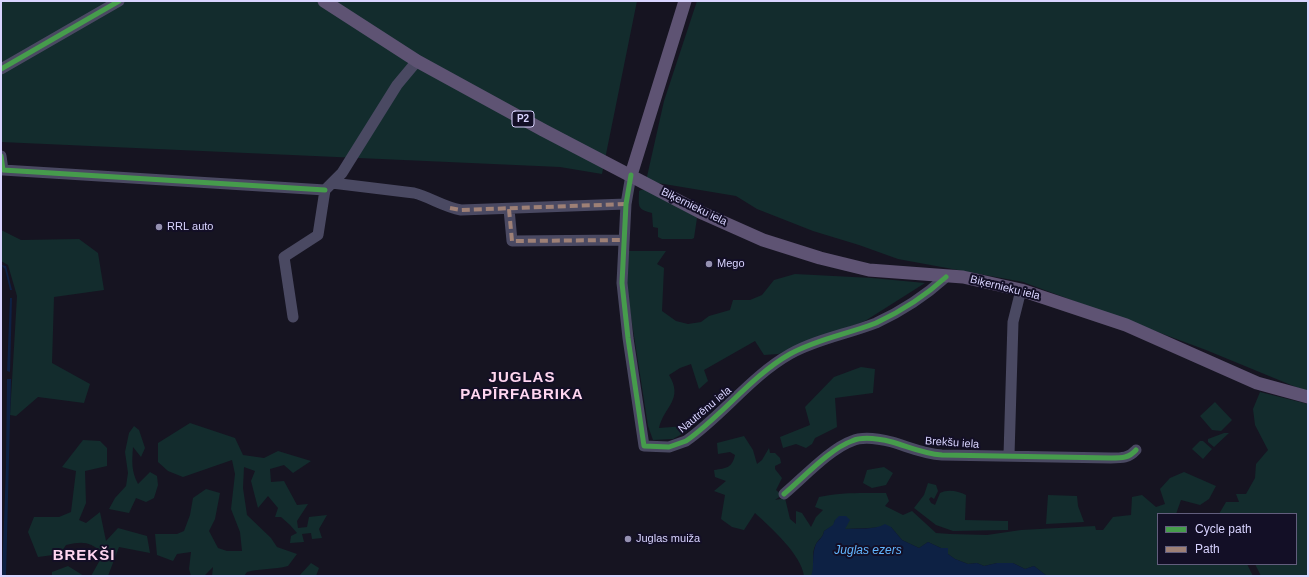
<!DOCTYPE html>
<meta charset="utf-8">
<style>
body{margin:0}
#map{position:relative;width:1309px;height:577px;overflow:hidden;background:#161421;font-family:Helvetica,sans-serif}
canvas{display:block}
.frame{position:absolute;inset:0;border:2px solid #d9d4ff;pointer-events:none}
.legend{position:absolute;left:1157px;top:513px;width:140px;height:52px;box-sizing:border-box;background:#130f26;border:1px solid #625e7d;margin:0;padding:5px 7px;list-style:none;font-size:12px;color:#d9d4ff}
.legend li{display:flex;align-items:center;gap:8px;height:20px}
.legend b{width:20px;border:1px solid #625e7d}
</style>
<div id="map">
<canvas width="1309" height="577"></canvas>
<div class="frame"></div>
<ul class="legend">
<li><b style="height:5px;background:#469c4c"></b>Cycle path</li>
<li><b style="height:5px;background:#9e8076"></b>Path</li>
</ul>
</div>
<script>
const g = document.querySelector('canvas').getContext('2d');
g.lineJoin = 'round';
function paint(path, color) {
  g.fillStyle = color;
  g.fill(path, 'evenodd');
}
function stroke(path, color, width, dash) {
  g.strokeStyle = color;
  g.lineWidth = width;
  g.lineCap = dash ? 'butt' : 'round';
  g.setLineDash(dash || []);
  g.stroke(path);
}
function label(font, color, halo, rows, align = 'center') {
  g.font = font + ' Helvetica,sans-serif';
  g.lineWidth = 4;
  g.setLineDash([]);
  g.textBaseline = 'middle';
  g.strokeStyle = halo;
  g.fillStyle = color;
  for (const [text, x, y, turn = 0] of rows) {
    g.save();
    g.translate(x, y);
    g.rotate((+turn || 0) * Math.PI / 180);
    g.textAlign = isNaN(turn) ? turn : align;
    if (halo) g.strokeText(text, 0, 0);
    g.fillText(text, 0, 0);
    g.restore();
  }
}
paint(new Path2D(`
 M1,1H637L602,174L560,167L1,142Z
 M697,1H1308V392L1206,350L1023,282L898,259L859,245L813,231L757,209L736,196L646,181L664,101Z
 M641,190H647L693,214L697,218L694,238L692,239H662L658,237V228L653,227L652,213C636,209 639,206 639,191Z
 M1,230L21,240L79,239L98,253L104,290L54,297L52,363L90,384L84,403L38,397L16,416L10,415L17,296L8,265L1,261Z
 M626,251H666L657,264L664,268L662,311L676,321L688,324L701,322L709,316L730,310L733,300H750L762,295L774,280L795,274L872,278L925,283L865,321L778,354L764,355L755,341L704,370L708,381L699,389L691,364L680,368L669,375C684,400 664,406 659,428L685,426L691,429L673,439L653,440L648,426L627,291Z
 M861,367L875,369L873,393L835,398L837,427L815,438L812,444L806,448L796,444L783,448L780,437L810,425L805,407L834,377Z
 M1260,392L1308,404V576H1261L1255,564H1296V514H1219L1226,502H1239L1236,494H1246L1255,478L1256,464L1268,450L1255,425L1253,409Z
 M1215,402L1232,420L1221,431L1212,430L1200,416Z
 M190,423L235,438L243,455L264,458L278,451L311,461L293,473L284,465L270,469L271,482L284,481L297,505L308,504L297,521L298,528L307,527L309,517L327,515L319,529L322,538L312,539L311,533L302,534L304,542L290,543L291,536L297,533L290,525L281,517H275L278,508L268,496L258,508L251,481L255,471L244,467L243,488L247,515L271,538L277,547L297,554L288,566C274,570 261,568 247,572L244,576H212L213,567L204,576H191L189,569L191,552L177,554L173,561L157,555L155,534H177L184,531L190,515L193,498L206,489L220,493L215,519L209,531L218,548L227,551H242L240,532L231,509L235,474L232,460L183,477L168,471L158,462V443Z
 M134,426L139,430L145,448L141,457L133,447C132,461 131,471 138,484L150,472L157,476L158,485L154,498L146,502L136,498L129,513L109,509L115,498L126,486L128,473L125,452L129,433Z
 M1224,433H1229L1214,447L1208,442V439Z
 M744,436L753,450L757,464L762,460L769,448L770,453H775L780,458L781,463L775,466V469L782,478L776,490L782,495L775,500L785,498L790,519L796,524V511L802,513L811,527L816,517L823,510L815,507L819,497C840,492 863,493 886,493L889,501L885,506L903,515L912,511L936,533L950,534L987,535L1021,530L1095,526L1096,530H1103L1113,517L1131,515L1132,497L1142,495L1156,507L1165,504L1160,489L1170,478L1184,472L1216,486L1209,499L1200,505L1181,500L1176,514H1158V564H1247L1253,576H1047L1034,566L1025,569L1013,563H997L984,566L977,563L968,564L955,559L948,554V548H941L928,542L919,548L902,540L891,527L845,529L835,520L834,525L824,531C823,538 819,538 816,544C810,554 816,565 812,575L804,576C801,554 771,528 755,513L744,530L732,527L721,519L725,495L714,491L726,481L715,477L714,470C727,468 732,468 735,455L730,452L718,454L717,443Z
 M83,440L100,441L107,448V466L85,471L86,503L79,520L86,523L100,512L106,541L118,528L147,536L150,553L119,547L108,576H91L104,553C88,542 85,541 66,545L60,554L38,557L28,532L34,517H59L71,512L76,471L62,467Z
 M1200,441H1203L1212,449L1203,459L1192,449Z
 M884,467L893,473L886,485L872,488L863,483L867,470Z
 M928,483L936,485L938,491L934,499L931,497L929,499L931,503L935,505L940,493C948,489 958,491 966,495L965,520L1008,521V530L953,531L936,525L914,508L924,495Z
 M1048,495L1077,496L1078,506L1084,522L1046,524Z
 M311,563L319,568L316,576H299Z
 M68,566L84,576H52V572Z`), '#132c2d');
paint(new Path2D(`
 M1,265L6,266L12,290H10L5,269Z
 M10,298H12L10,372L7,371Z
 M7,379H11L6,576H2L6,467Z
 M839,516H846L850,520L845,529C857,528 875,530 885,524L891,527L902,540L919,548L928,542L941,548H948V554L955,559L968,564L977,563L984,566L997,563H1013L1025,569L1034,566L1047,576H811C815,567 811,555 816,544C819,539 823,538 824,531L833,525L835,520Z`), '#0d2144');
stroke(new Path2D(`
 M1,69L119,1
 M1,156L3,170L325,190
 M631,175L626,204L622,283L628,338L644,446L669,447L686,441C723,415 751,376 790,354C817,339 848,334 876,323C902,311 925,296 946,277
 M332,183L414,193C430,197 444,207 461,210L626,204
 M509,209L512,241L624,240
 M293,317L284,257L318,235L325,190L342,173L397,85L417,61
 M1009,455L1013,322L1021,290
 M784,494C802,479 831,448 852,441C863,436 880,439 892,442C909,447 924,454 942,455L1111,458C1122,458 1129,458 1136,450`), '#4a4962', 11);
stroke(new Path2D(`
 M324,1L417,61L543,130L700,212L763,240L820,258L869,270L963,277L1021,290L1126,325L1257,383L1308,397
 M631,175L685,1`), '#5e5373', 13);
stroke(new Path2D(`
 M450,208L461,210L626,204
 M509,209L512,241L624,240`), '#9e8076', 4, [8, 4]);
stroke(new Path2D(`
 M1,69L119,1
 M1,156L3,170L325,190
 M631,175L626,204L622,283L628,338L644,446L669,447L686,441C723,415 751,376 790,354C817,339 848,334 876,323C902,311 925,296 946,277
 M784,494C802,479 831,448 852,441C863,436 880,439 892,442C909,447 924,454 942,455L1111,458C1122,458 1129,458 1136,450`), '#469c4c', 5);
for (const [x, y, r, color] of [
 [159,227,4,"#9591b1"],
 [709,264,4,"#9591b1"],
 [628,539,4,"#9591b1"]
]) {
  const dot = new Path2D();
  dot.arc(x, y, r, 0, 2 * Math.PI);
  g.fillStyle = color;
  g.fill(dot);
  stroke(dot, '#130f26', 1.5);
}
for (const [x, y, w] of [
 [523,119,22]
]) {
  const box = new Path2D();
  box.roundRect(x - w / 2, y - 8, w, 16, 3);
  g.fillStyle = '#130f26';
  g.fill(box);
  stroke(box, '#d9d4ff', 1);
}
label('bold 10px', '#d9d4ff', null, [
 ["P2",523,119]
]);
label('11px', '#d9d4ff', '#130f26', [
 ["Biķernieku iela",694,207,26],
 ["Biķernieku iela",1005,288,14],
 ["Nautrēnu iela",705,410,-40],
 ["Brekšu iela",952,443,4]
]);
label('11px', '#d9d4ff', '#130f26', [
 ["RRL auto",167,227],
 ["Mego",717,264],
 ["Juglas muiža",636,539]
], 'left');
label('italic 12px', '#62b6ff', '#130f26', [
 ["Juglas ezers",868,551]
]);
g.letterSpacing = '1px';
label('bold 15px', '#ffd6f0', '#130f26', [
 ["JUGLAS",522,378],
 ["PAPĪRFABRIKA",522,395],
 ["BREKŠI",84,556]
]);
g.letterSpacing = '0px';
</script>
